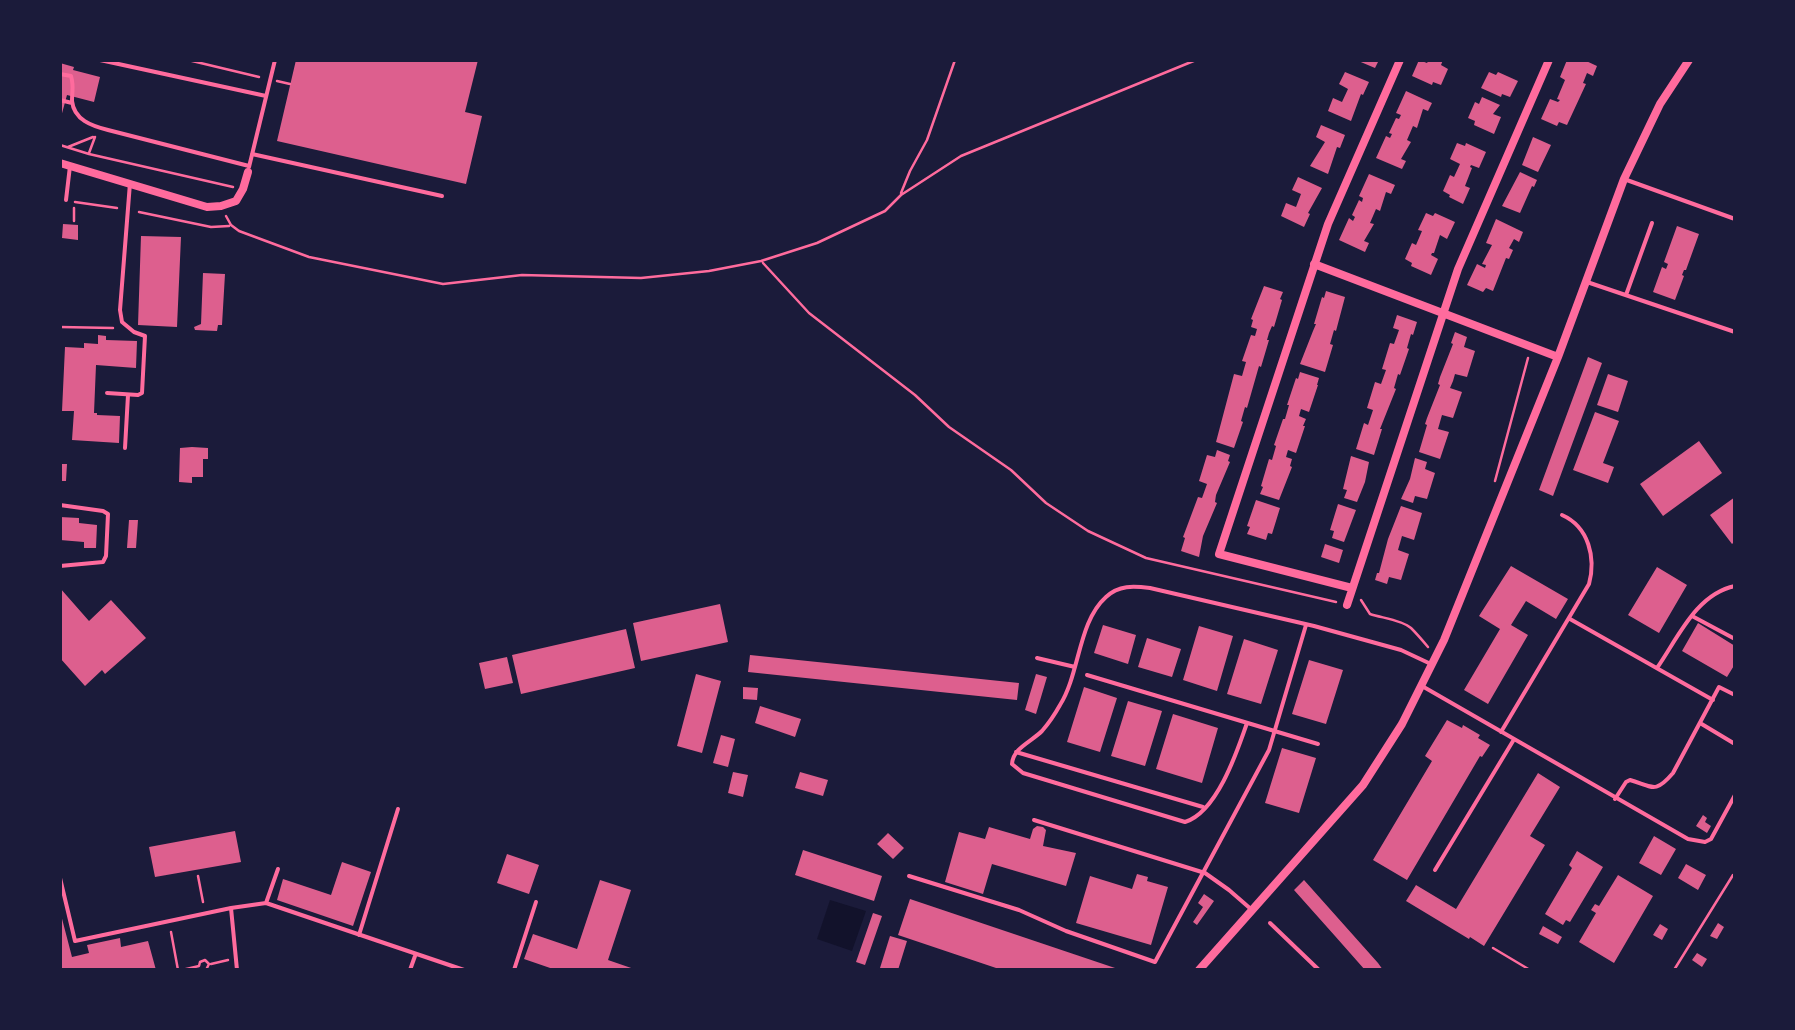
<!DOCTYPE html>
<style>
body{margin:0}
#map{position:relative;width:1795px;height:1030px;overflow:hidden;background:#1b1b3a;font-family:"Roboto Condensed",sans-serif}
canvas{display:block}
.frame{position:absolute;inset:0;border:62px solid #1b1b3a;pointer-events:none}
</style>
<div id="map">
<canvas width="1795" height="1030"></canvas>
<div class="frame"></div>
</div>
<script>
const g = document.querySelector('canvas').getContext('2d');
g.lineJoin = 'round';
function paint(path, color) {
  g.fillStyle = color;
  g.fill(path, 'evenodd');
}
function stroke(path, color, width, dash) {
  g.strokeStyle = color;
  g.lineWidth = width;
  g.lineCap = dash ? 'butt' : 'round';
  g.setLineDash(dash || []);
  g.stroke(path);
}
paint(new Path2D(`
 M830,900L866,911L852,951L817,939Z`), '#12122b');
paint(new Path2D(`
 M296,60H478L465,112L482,116L466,184L277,141Z
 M1356,60H1379L1375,68Z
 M1419,60L1427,63L1429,60H1443L1441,65L1448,69L1441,85L1433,82L1432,85L1412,76Z
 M1567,60H1584L1597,66L1593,76L1587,73L1583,83L1586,84L1567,125L1559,122L1557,126L1541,119L1550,99L1558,102L1560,100L1557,99L1565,80L1560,77Z
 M60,63L74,67L73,70L100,77L94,102L67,95L61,117Z
 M1345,72L1369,82L1363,95L1361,94L1351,121L1328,111L1333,98L1342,102L1348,89L1339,84Z
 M1489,72L1496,75L1498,72L1518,81L1510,97L1502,94L1501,97L1481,88Z
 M1406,91L1432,103L1428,111L1423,109L1417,128L1413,126L1407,140L1411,142L1401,159L1406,161L1402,169L1376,158L1386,136L1390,138L1392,134L1389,133L1396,118L1399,119L1401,115L1396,113Z
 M1482,97L1500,105L1493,114L1501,117L1494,134L1474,125L1475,121L1468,118L1475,102L1479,104Z
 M1321,125L1345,135L1340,148L1337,147L1328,174L1310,166L1325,142L1316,137Z
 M1533,137L1551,145L1538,172L1522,165Z
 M1457,143L1465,146L1466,143L1486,152L1479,168L1471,165L1470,167L1472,168L1465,186L1470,188L1463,204L1449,197L1450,195L1443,191L1450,175L1454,177L1460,164L1450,159Z
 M1520,172L1537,180L1534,187L1532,186L1520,213L1502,206Z
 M1369,174L1395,185L1391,194L1386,192L1380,211L1376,209L1370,223L1374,224L1364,241L1369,243L1365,252L1339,240L1349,218L1353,221L1355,217L1352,215L1359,200L1362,202L1363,198L1359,196Z
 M1298,177L1322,188L1308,213L1310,214L1304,227L1281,216L1286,203L1296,207L1301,194L1292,190Z
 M1426,213L1433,216L1435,213L1455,222L1447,239L1440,235L1434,253H1432L1431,255L1438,259L1431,275L1411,266L1412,263L1405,259L1412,243L1416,245L1422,231L1418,230Z
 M1496,219L1523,232L1519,242L1514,239L1509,248L1513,250L1509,259L1506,258L1493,291L1486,288L1483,292L1467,285L1477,264L1485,268L1486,265L1482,264L1492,245L1486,243Z
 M63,224L78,225V240L62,238Z
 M1677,226L1699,234L1686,270H1684L1682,275L1684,276L1675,300L1653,292L1662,267L1666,269L1668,264L1664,262Z
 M141,236L181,237L177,327L138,325Z
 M203,273L225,274L222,325H218L217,331L195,330L194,327L201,324Z
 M1264,286L1283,292L1280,299L1282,300L1274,327L1272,326L1269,333L1267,340H1269L1261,367L1259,366L1247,408L1245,407L1241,421L1243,422L1234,448L1216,442L1234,374L1242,376L1246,362L1242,361L1251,335L1255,336L1257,329L1251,327L1253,320L1251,319Z
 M1326,291L1345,297L1336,331L1334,330L1330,344L1333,345L1325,372L1300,364L1313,331L1316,324H1314L1322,297L1324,298Z
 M1397,315L1417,322L1413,335L1411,334L1407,348L1409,349L1400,375L1398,374L1394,388L1396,389L1380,429H1382L1374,455L1356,449L1364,423L1368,425L1373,410L1367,408L1375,382L1381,384L1386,370L1382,369L1390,343L1394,344L1399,330L1393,328Z
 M1455,332L1467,337L1464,347L1475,351L1467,377L1455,374L1453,381L1450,388L1462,392L1453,418L1442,415L1438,429L1449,432L1440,459L1419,452L1427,425L1425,424L1427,418L1440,385L1438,384L1440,377L1453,344L1451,343Z
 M98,335L106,336V340L137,341L136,368L96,365L94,413H97V415L120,416L119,443L72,440L74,411H62L65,347L84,348V343L98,344Z
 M1588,357L1602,363L1553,496L1539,490Z
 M1300,372L1319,378L1317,385H1318L1309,412L1301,409L1299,416L1306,419L1303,426H1305L1296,453L1288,450L1286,457L1292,459L1290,466L1292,467L1279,500L1260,494L1263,487L1261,486L1269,459L1272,460L1276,446L1274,445L1283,419H1285L1289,405H1287L1296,378L1298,379Z
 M1608,374L1628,381L1618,412L1597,405Z
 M1595,412L1619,421L1603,463L1614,467L1608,483L1573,470Z
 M1699,441L1722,473L1663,516L1640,484Z
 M192,447L208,448V459H203V477H192V483L179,482L180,448Z
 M1217,450L1230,455L1228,461L1230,462L1216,495L1215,502L1217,503L1203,536L1199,557L1181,551L1185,538L1183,537L1198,497L1202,498L1207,484L1199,481L1207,455L1215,457Z
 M1351,456L1369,462L1365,482L1357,502L1344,498L1347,490L1343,489Z
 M1415,458L1427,462L1425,469L1435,473L1427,499L1415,496L1413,503L1401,499L1410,479Z
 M60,464H67L66,481H60Z
 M1735,497V541L1732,544L1710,515Z
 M1256,500L1280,508L1272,534L1268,533L1266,540L1247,534L1250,527L1247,526Z
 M1338,504L1356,510L1344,542L1332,538L1334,531L1330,530Z
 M1401,506L1422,513L1414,540L1402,536L1398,550L1409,554L1401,580L1389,577L1387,584L1375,580L1377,573H1379L1388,539Z
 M60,517L79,518V523L97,525L96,548H84V542L60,540Z
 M129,520H138L136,548H127Z
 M1325,544L1343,550L1339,563L1321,557Z
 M1511,566L1568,599L1556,619L1526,601L1511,625L1528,635L1488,704L1464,690L1500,629L1479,616Z
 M1657,567L1687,585L1659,633L1628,615Z
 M60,588L89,621L111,600L146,638L105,674L102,670L85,686L60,658Z
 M720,604L728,642L641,661L633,623Z
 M1698,623L1735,646V664L1727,677L1682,651Z
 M1103,625L1136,635L1128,664L1094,653Z
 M1199,626L1233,636L1217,691L1183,680Z
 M626,629L635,668L521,694L512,655Z
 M1147,638L1181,649L1172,677L1138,667Z
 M1244,639L1278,650L1261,704L1227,694Z
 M750,655L1019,683L1017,700L748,672Z
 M507,657L513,683L485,689L479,663Z
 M1309,660L1343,670L1326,724L1292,714Z
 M696,674L721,681L702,753L677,746Z
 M1036,674L1047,677L1036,714L1025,710Z
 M743,687L758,688L757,700L743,699Z
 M1084,687L1117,698L1100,752L1067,742Z
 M1128,701L1162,711L1145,766L1111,756Z
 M760,706L801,719L795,737L755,723Z
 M1173,714L1218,728L1202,783L1156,769Z
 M1447,720L1462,728L1463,725L1480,735L1478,738L1490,745L1482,757L1480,756L1407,880L1373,860L1432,761L1425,756Z
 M721,735L735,739L728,767L713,763Z
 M1282,748L1316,758L1299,813L1265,803Z
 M733,772L748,775L743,797L728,793Z
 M800,772L828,780L823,796L795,788Z
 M1538,773L1560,787L1530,836L1545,845L1484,946L1470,937L1469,939L1406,901L1416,885L1456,909Z
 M1703,815L1707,818L1705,822L1711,826L1707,833L1696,826Z
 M1037,826L1043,827L1046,830L1043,846L1076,853L1066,886L992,864L983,894L945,882L959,832L985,839L989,827L1030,839L1033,829Z
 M235,831L241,862L155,877L149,847Z
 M888,833L904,848L893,859L877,844Z
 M1654,836L1676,849L1661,875L1639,863Z
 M803,850L882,876L874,901L795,875Z
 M1577,851L1603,867L1570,922L1566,920L1563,925L1545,914L1572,868L1569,865Z
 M507,854L539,865L529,894L497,883Z
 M342,862L371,872L353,926L277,900L283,879L331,895Z
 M1686,864L1706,875L1698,890L1678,878Z
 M1137,874L1148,877L1147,881L1168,887L1151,945L1076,923L1090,876L1132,889Z
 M1618,875L1653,896L1614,963L1579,942L1596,913L1591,910L1595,904L1599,906Z
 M600,880L631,890L608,960L637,970H556L524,959L533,934L577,949Z
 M1304,880L1378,963L1383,970H1365L1335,936L1294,890Z
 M1204,894L1214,901L1197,925L1193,922L1203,907L1198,903Z
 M910,899L1118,969V970H1002L898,935Z
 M60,911L72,957L89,953L87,945L120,938L121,947L148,941L156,970H60Z
 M873,913L882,916L865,965L856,962Z
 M1718,923L1724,927L1717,939L1710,936Z
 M1660,924L1668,929L1662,940L1653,935Z
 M1543,926L1562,937L1558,944L1539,934Z
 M890,936L907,941L898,970L880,968Z
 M1697,953L1707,959L1702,967L1692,960Z`), '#dd5f8e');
stroke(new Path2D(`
 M188,60L259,77
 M277,81L290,84
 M60,145L89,154L233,187
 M68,147L93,137
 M89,153L95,137
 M901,193L910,171L927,140L955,60
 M75,202L117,208
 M74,208V221
 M139,212L211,227L229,226
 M226,216L231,225L239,231L309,257L443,284L522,275L641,278L709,271L761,261L817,243L885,211L901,195L961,156L1196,60
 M763,263L809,313L915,395L949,427L1011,470L1046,503L1088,531L1146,558L1336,602
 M60,327L113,328
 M1495,481L1528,358
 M1361,600L1370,614C1382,618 1402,620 1411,628C1417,634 1423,641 1428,647
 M198,876L203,902
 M171,932L178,970
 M1493,948L1530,970
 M211,964L228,960
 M182,970L199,966L200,962L205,960L209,964L206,970
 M1674,970L1733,875L1735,876`), '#ff6b9d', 2.5);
stroke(new Path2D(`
 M100,60L266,96
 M60,74L71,76C74,86 72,91 72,101C74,120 92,126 108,130L249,166
 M60,100L72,103
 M252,154L442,196
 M249,167L275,60
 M1624,179L1735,219
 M66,200L70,166
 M1587,282L1735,332
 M1626,295L1652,223
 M107,393L138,395L142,393L145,336L134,332L122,322L120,310L130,183
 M125,448L128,395
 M60,505L103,511L108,514L106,556L103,562L60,566
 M1692,616L1735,639
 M1570,619L1713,700
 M1037,658L1075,667
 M1657,668C1678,638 1696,594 1735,586
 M1087,675L1318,744
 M1422,686L1688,839L1705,842L1711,839L1735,795
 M1247,723C1237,752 1217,812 1185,822L1023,773L1012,764C1013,748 1031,742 1042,731C1049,723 1055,714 1060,705C1080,673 1078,622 1106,597C1119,585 1133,586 1150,588L1314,626L1401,650L1433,665
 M1700,723L1735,744
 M1501,732L1589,584C1596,558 1589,527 1562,515
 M1016,752L1203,807
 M1615,799L1626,782L1630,780C1653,787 1655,794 1673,773L1719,687L1735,695
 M1034,820L1205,873L1229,890L1252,910
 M1435,870L1513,741
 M909,876L1019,910L1066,931L1155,962L1269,750L1306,625
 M60,878L75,941L231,908L266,903L464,970
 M266,903L278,869
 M231,908L237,970
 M1270,923L1319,970
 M359,935L398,809
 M410,970L415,956
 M514,970L536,902`), '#ff6b9d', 4);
stroke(new Path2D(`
 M60,163L207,207L221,206L236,201L243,189L248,172
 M1314,264L1558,357
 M1352,588L1219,554L1328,224L1400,60
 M1347,605L1458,269L1549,60
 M1199,970L1363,785L1402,724L1444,640L1558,357L1624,179L1660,104L1689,60`), '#ff6b9d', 8);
</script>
